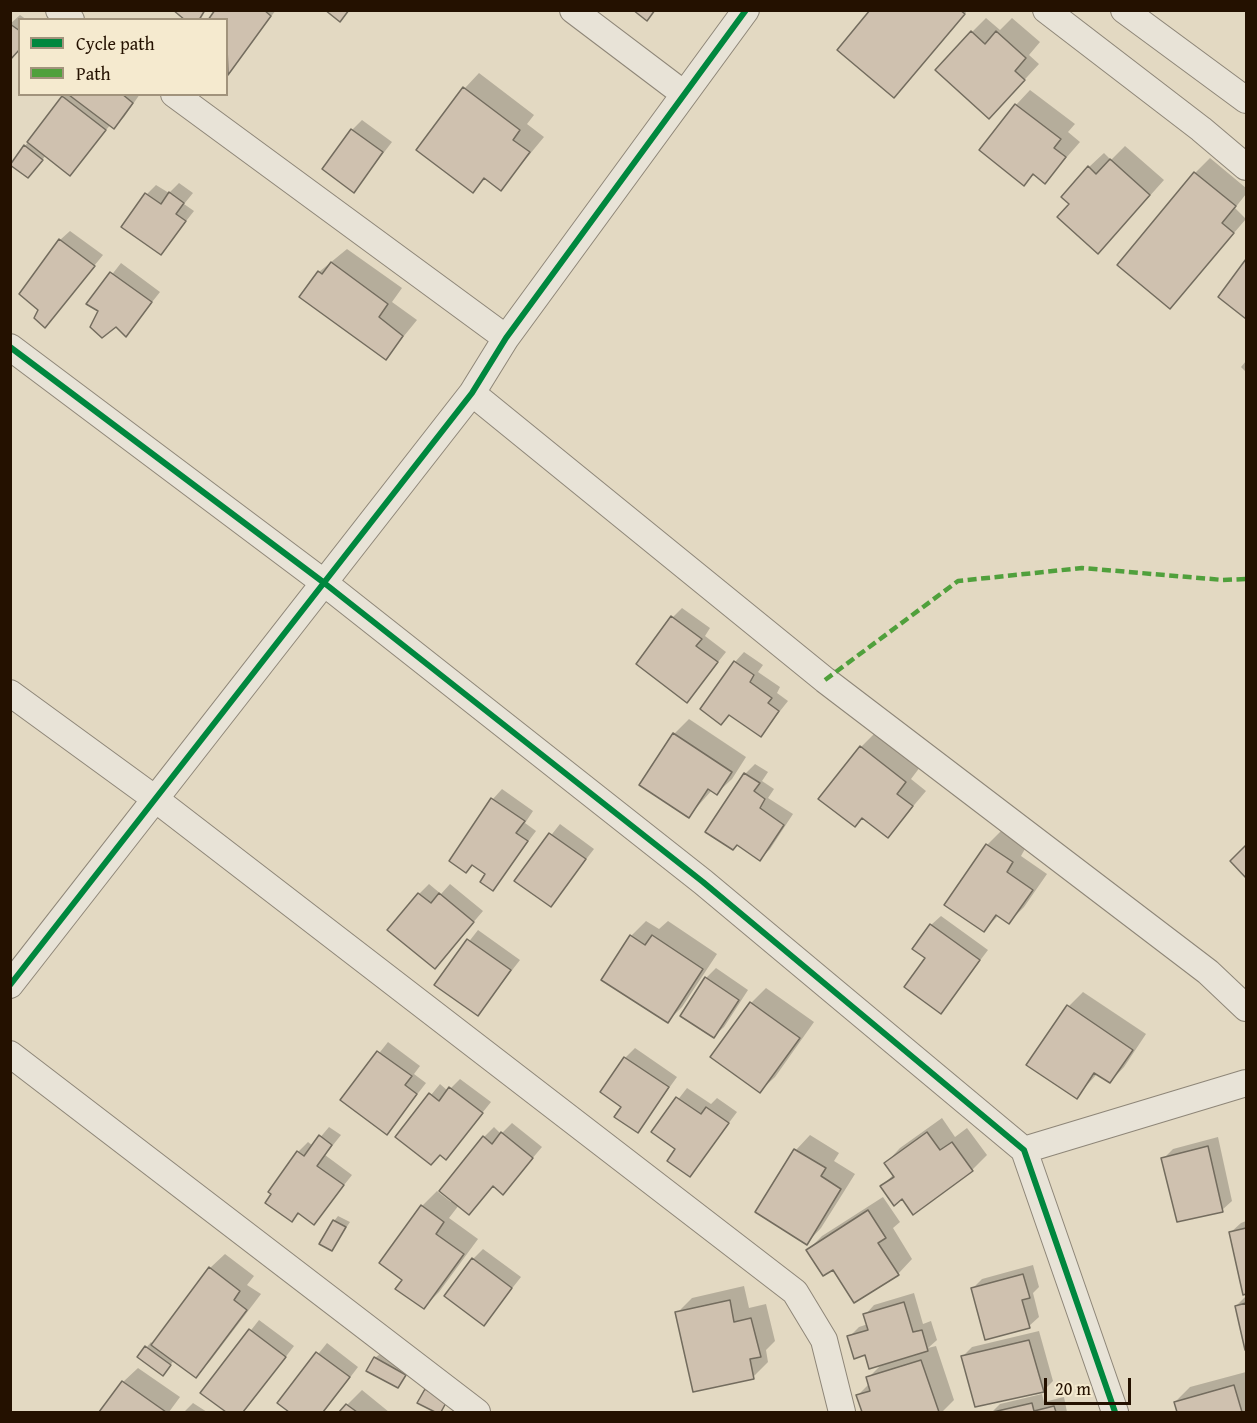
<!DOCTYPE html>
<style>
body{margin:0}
#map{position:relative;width:1257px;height:1423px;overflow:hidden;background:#e3d9c2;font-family:"Gentium Book Plus",serif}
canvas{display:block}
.frame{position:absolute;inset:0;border:12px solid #241100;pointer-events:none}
.legend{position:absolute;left:18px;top:18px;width:210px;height:78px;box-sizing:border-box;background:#f5eacf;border:2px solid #a1937c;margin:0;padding:8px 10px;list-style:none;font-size:18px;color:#241100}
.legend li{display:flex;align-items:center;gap:12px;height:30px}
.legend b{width:30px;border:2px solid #a1937c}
.scale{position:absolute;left:1044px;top:1378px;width:87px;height:27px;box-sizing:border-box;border:3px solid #241100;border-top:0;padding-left:8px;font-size:18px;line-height:21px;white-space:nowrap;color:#241100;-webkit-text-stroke:4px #f5eacf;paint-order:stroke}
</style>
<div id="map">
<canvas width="1257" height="1423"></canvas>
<div class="frame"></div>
<ul class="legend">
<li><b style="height:8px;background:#00873e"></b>Cycle path</li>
<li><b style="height:8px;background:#50a03c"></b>Path</li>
</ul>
<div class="scale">20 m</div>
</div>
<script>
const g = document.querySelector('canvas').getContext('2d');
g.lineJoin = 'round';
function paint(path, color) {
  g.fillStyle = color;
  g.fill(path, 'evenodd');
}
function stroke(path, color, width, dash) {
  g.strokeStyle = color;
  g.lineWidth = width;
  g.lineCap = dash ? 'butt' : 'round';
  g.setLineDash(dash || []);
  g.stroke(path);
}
paint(new Path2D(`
 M217,10H276L228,73L226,20Z
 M872,10H968L894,96Z
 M20,15L27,20H20V49L10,61V24Z
 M986,18L1000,30L1012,18L1040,42L1029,55L1039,64L1004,102L972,32Z
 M479,73L534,115L527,124L544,137L501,189L486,178L472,191L418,150L465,88Z
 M1030,90L1075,124L1068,132L1080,142L1045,182L1035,173L1024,184L1016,105Z
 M66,94H140L124,117L114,127L111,124L70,174L46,155L33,172L25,146Z
 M362,120L392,142L354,191L352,130Z
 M1125,146L1164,180L1113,237L1071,204L1089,167L1104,153L1111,160Z
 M1210,158L1246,188V194L1235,208L1246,219L1170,307L1195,173Z
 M179,183L193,193L184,204L194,211L161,253L147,194L156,185L169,193Z
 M70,231L103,255L45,326L40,309L60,240Z
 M347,249L402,288L392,302L417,320L386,358L301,296L319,272Z
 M1246,262V317L1220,297Z
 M121,263L160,292L126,335L89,304Z
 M1246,361V372L1241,367Z
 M682,608L710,628L705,636L726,652L687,701L673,617Z
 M744,652L763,665L758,672L780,687L777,693L788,701L761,735L730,714L721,723L735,662Z
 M689,719L746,757L732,779L717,793L712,790L689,816L674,734Z
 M876,732L920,767L911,779L926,791L888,836L861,747Z
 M755,764L768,772L762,781L774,789L768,798L793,814L770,849L760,859L737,844L707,831L745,774Z
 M502,789L533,811L525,823L536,831L493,889V799Z
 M560,824L594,849L551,905L516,880Z
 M1002,830L1026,847L1021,856L1047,874L1024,907L1009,922L999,915L984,930L987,845Z
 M429,884L441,894L450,884L483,911L435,967L419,894Z
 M941,916L988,950L941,1012L927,958L931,925Z
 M646,921L659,929L668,921L717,954L682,1007L668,1021L603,979L631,936Z
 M478,930L520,960L478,1014L436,984Z
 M716,968L748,990L724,1027L714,1036L706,978Z
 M766,988L814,1022L775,1077L760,1091L751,1003Z
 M1083,992L1146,1034L1124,1067L1110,1082L1097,1074L1076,1097L1069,1006Z
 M388,1042L420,1066L414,1074L426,1083L387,1133L342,1100Z
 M635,1048L677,1077L638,1131L623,1106L625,1058Z
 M460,1079L491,1102L446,1158L397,1137L440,1084L448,1091Z
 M687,1088L711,1104L717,1098L737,1112L690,1175L677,1149L653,1132Z
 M942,1118L955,1137L967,1128L987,1155L972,1170L903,1197L882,1186L894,1174L886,1163L900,1148Z
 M512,1123L542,1147L503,1193L494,1185L469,1213L459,1205L449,1218L478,1239L439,1292L424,1307L404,1279L422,1206L437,1191L451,1202L484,1137L494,1127L501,1134Z
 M329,1127L341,1135L325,1155L352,1175L314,1223L299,1212L291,1220L273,1194L298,1152L308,1142L313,1146Z
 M810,1135L839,1153L834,1161L855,1174L821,1228L807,1243L757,1211L796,1150Z
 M1218,1137L1232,1201L1222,1210L1163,1159L1173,1149Z
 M883,1197L900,1222L893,1228L912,1259L898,1274L833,1268L808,1250L822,1236Z
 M338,1216L350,1222L332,1249L334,1221Z
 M1246,1221V1292L1244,1293L1231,1232L1241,1223Z
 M483,1249L521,1277L484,1324L473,1259Z
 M225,1254L254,1276L247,1285L261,1294L210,1361L196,1376L174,1360L167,1370L139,1357L151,1342L153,1344L210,1268Z
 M1033,1265L1039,1287L1033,1293L1039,1317L1029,1326L972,1289L982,1279Z
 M744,1286L749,1308L766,1304L775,1341L766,1350L768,1362L753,1377L677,1313L692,1298Z
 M914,1293L923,1324L931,1321L937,1340L928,1348L936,1346L954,1400L942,1412H863L858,1395L870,1383L868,1378L883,1363L866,1353L849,1337L859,1327L868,1324L865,1315L874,1305Z
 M1246,1296V1348L1236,1306Z
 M259,1320L294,1346L246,1409L243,1412H228L202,1393Z
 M1039,1331L1053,1381L1044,1390L976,1405L963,1356L972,1347Z
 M327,1343L358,1367L324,1412H291L279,1403Z
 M380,1354L409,1370L397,1387L375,1358Z
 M138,1368L180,1397L169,1412H101L123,1382Z
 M1246,1372V1412H1178L1175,1402L1190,1387Z
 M362,1390L389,1412H340Z
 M1042,1394L1044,1402L1064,1397L1067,1412H992L1000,1404Z
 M193,1403L207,1412H184Z`), '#0003');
const building = new Path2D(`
 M173,10H205L199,20H185Z
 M215,10H264L271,16L228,75L226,20H208Z
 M325,10H349L340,22Z
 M633,10H655L647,21Z
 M870,10H960L965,14L894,98L837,50Z
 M10,24L20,31V49L10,60Z
 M971,31L985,44L996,31L1026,58L1015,71L1025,80L989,119L935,70Z
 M463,87L520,130L513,140L530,152L501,191L484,178L473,193L416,150Z
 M122,94L133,103L114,129L69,95Z
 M62,96L106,130L70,176L27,142Z
 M1015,104L1061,139L1054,148L1066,157L1045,184L1033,174L1024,186L979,150Z
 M351,129L383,152L354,193L322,169Z
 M24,145L43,160L28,178L10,165Z
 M1110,159L1150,195L1098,254L1057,217L1069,204L1061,197L1088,166L1096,174Z
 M1194,172L1236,206L1222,223L1234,233L1170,309L1117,265Z
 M169,192L184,203L176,214L186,221L161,255L121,227L145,193L161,204Z
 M59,239L95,266L45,328L34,318L38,310L19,294Z
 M1246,259V319L1218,297Z
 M331,262L388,304L379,317L403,336L386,360L299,297L318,271L322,274Z
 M110,272L152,302L126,337L116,327L102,338L90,327L98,311L86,304Z
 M671,616L702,639L696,646L718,662L687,703L636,664Z
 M734,661L754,675L750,682L772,698L768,703L779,711L761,737L729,715L721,725L700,709Z
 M673,733L732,772L717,795L708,789L689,818L639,785Z
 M860,746L906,782L897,794L913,806L888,838L862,818L855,827L818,799Z
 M744,773L760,783L754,791L765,799L760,808L784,825L760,861L737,845L733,850L705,832Z
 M491,798L525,821L516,833L528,841L493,891L480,882L485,874L472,865L466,873L449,861Z
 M549,833L586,859L551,907L514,881Z
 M986,844L1013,862L1007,872L1033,890L1009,924L996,915L984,932L944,905Z
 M1246,845V878L1230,861Z
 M418,893L431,903L439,893L474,922L435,969L387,930Z
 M930,924L980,960L941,1014L904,987L925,958L912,949Z
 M630,935L645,945L652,935L703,969L668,1023L601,980Z
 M467,939L511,970L478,1016L434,985Z
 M705,977L739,1000L714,1038L680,1016Z
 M750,1002L800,1038L760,1093L710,1057Z
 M1067,1005L1133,1050L1110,1083L1094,1073L1077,1099L1026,1065Z
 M377,1051L412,1076L405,1085L417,1094L387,1135L340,1100Z
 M624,1057L669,1087L638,1133L614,1117L621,1107L600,1092Z
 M449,1087L483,1113L446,1160L440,1155L431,1165L395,1137L429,1093L439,1101Z
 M676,1097L701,1114L706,1107L729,1123L690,1177L667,1161L675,1149L651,1132Z
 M501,1132L533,1158L503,1195L493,1186L469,1215L439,1191L483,1136L492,1144Z
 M927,1132L940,1150L952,1142L973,1171L913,1215L902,1199L894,1206L880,1186L894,1177L884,1163Z
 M319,1135L332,1145L317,1166L344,1185L314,1225L298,1213L292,1222L265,1203L271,1194L268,1192L297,1151L304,1156Z
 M1208,1146L1223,1212L1177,1222L1161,1158Z
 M794,1149L826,1168L821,1176L841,1189L807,1245L755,1212Z
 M421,1205L444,1222L436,1234L464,1254L424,1309L395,1289L402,1280L379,1263Z
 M868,1210L886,1238L878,1243L899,1275L854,1303L833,1270L823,1276L806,1250Z
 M333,1220L346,1227L332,1251L319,1244Z
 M1246,1228V1294L1243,1295L1229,1232Z
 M472,1258L512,1288L484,1326L444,1296Z
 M209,1267L240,1291L234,1300L247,1310L196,1378L151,1345Z
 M1023,1274L1030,1298L1022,1300L1030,1328L985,1340L971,1288Z
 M730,1300L734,1322L751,1318L761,1357L750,1359L754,1379L693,1392L675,1312Z
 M904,1302L913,1332L922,1330L928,1351L869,1369L865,1355L854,1359L847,1336L868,1330L863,1314Z
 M1246,1303V1350H1245L1235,1306Z
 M249,1329L286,1357L243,1412H226L200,1393Z
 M1029,1340L1044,1392L975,1407L961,1356Z
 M145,1346L171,1365L163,1376L137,1357Z
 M316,1352L350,1377L323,1412H289L277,1403Z
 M374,1357L406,1375L398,1388L366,1371Z
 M921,1360L939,1412H862L856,1395L870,1391L866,1377Z
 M122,1381L166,1412H99Z
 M1234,1385L1242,1412H1177L1174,1402Z
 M425,1389L447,1401L441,1412H435L417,1403Z
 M1032,1403L1034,1411L1054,1406L1056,1412H993Z
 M346,1404L357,1412H339Z`);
paint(building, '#cfc1af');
stroke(building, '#736c5e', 1.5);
const street = new Path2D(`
 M59,10L71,20
 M573,10L684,94
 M1046,10L1201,129L1246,167
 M1124,10L1246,100
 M174,94L506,338
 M10,347L323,582L703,882L1024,1150L1115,1412
 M472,393L825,680L1208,972L1246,1008
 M10,693L154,798L795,1292L824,1340L842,1412
 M10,985L472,393L506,338L746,10
 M10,1054L477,1412
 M1024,1150L1246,1083`);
stroke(street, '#8e8678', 28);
stroke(street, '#e8e3d7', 26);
stroke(new Path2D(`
 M825,680L958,581L1082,568L1223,580L1246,579`), '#50a03c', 4.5, [9, 4.5]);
stroke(new Path2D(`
 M10,347L323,582L703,882L1024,1150L1115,1412
 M10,985L472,393L506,338L746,10`), '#00873e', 6);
</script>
